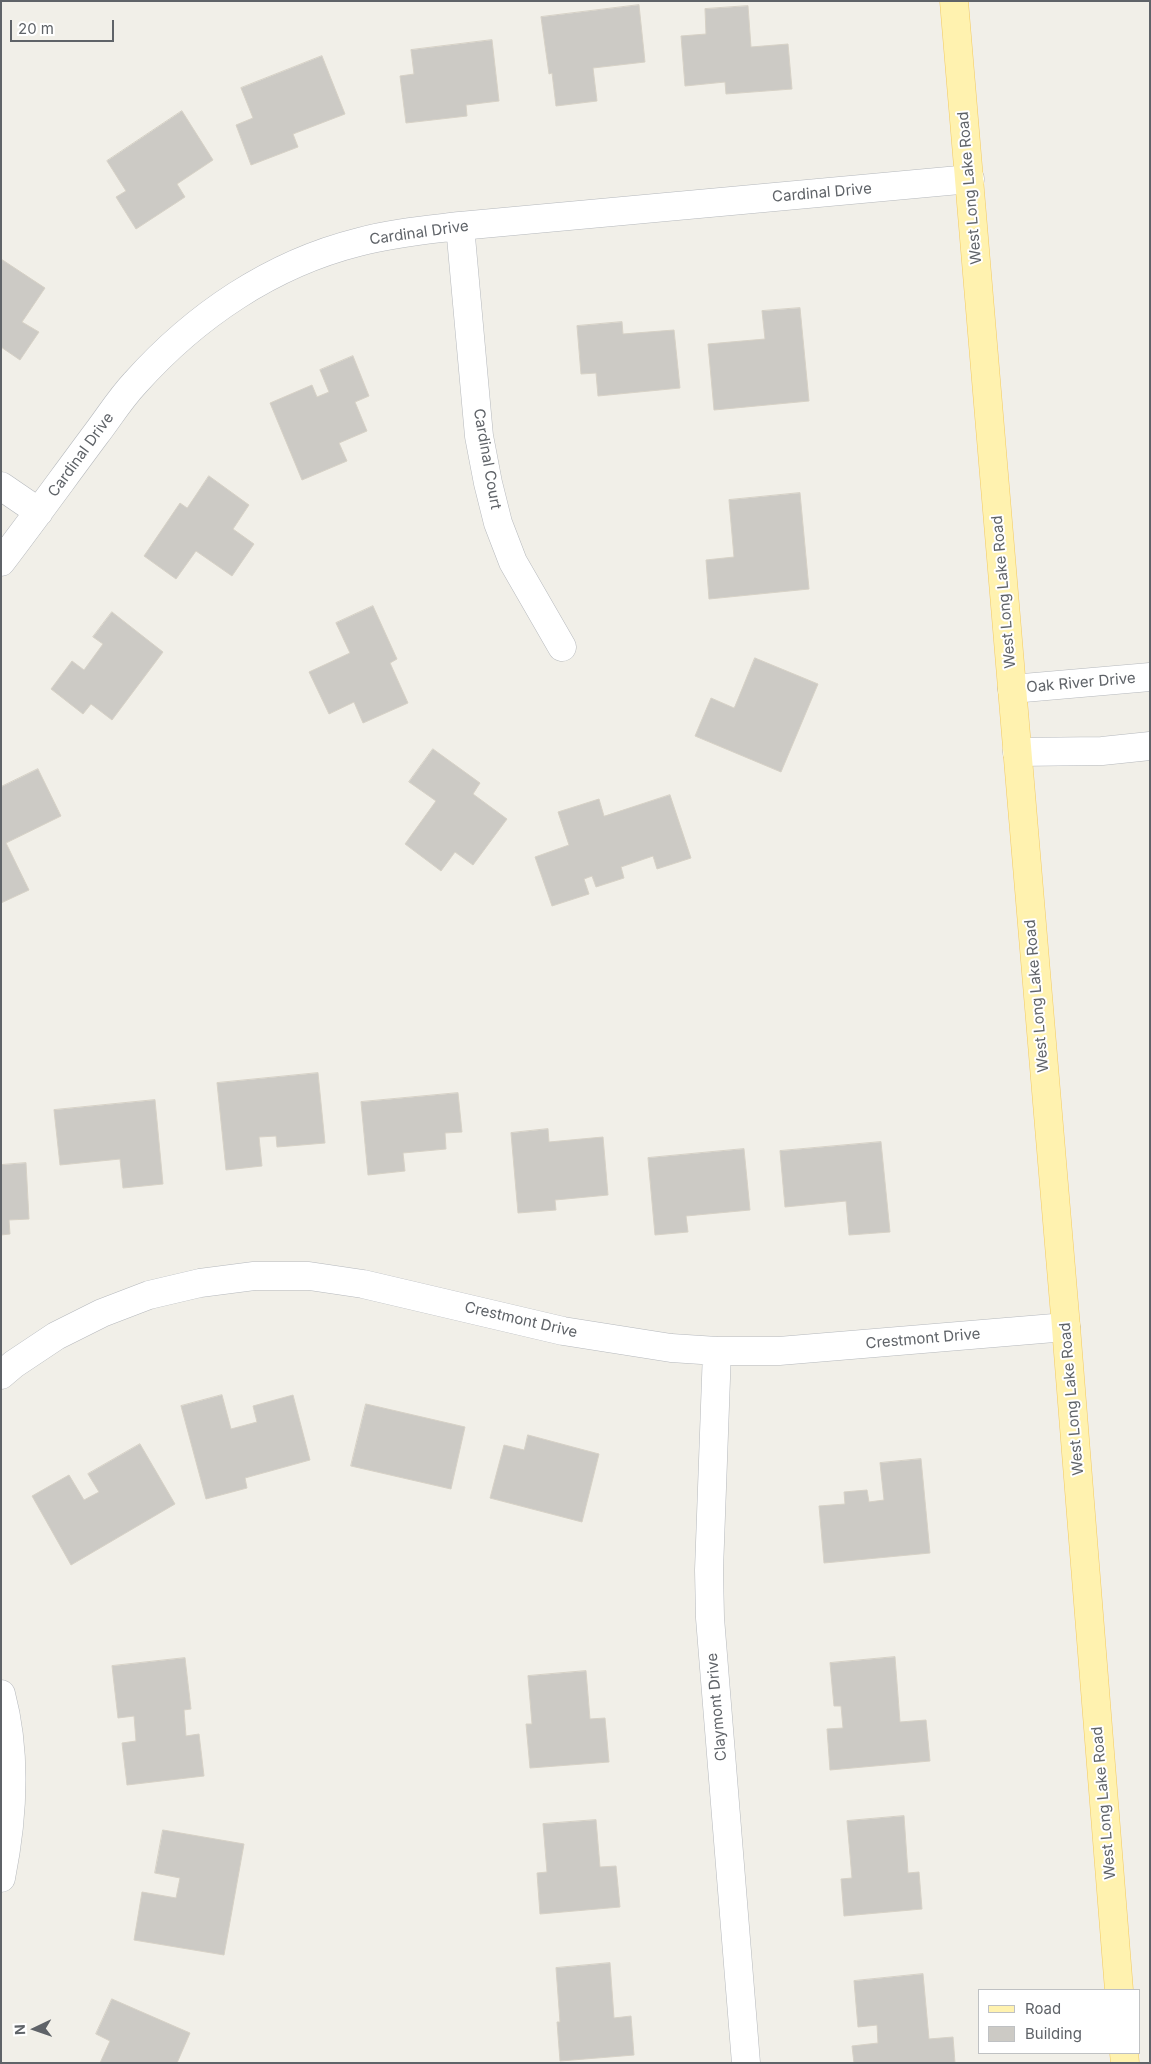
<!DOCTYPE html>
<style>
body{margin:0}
#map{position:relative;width:1151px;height:2064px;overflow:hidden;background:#f1efe8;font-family:Inter,sans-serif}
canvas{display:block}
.frame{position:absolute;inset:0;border:2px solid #5f6368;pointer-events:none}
.legend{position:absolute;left:978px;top:1989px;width:162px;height:65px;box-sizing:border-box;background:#fff;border:1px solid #bfc1c3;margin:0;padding:6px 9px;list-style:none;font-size:15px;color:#5f6368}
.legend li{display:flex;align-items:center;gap:10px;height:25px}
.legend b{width:25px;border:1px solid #bfc1c3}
.north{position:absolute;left:10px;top:2004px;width:50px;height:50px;-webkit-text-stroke:4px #fff;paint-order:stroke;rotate:267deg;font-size:14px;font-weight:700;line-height:20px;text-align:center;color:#5f6368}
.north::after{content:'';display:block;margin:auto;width:18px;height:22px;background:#5f6368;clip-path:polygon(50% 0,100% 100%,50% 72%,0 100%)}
.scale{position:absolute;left:10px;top:20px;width:104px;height:22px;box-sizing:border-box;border:2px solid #5f6368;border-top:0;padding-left:6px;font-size:15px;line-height:18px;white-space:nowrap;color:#5f6368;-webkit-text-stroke:4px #fff;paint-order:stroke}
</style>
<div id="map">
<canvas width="1151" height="2064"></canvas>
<div class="frame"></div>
<ul class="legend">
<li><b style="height:6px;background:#fff2af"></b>Road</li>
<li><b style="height:14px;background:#cccac5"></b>Building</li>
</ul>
<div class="north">N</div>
<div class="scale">20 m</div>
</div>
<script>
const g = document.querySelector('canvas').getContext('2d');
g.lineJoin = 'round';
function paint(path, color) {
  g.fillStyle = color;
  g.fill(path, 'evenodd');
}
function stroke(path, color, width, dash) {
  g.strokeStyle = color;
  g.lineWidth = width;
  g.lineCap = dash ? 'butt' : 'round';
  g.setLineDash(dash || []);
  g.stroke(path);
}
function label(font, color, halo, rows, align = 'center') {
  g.font = font + ' Inter,sans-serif';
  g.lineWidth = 4;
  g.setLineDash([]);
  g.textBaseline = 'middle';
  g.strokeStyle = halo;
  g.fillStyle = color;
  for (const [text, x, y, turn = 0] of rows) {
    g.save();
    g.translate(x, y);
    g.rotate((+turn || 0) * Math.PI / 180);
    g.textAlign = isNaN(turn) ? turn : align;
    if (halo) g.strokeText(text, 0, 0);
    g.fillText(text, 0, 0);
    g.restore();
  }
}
const building = new Path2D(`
 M639,5L645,62L593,68L597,101L556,106L552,73L549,74L541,17Z
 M748,6L751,47L788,44L792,89L726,94L725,82L685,86L681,36L706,34L705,9Z
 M492,40L499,101L466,105L467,116L406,123L400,76L414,74L411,50Z
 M322,56L345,114L293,134L298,147L251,165L236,125L253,118L241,88Z
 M182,111L213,160L177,184L185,197L136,229L116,197L126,191L107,161Z
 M1,259L45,288L22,322L39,332L20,360L1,347Z
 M800,308L809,401L714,410L708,344L765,339L762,311Z
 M622,322L623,334L674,330L680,388L598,396L596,373L581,374L577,326Z
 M353,356L369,396L355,402L367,431L339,443L347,461L302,480L270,403L312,385L317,397L329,392L320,370Z
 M209,476L249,505L233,529L254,544L232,576L196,551L176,579L144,556L180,503L187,508Z
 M800,493L809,589L709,599L706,560L734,557L729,500Z
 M373,606L397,659L390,663L408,703L363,723L354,702L329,714L309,672L350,653L336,623Z
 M112,612L163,652L112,720L91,704L83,714L51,689L72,661L84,670L103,644L93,637Z
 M755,658L818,684L781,772L695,736L711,698L734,708Z
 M433,749L480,783L473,794L507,819L473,865L455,852L441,871L405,844L436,801L409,782Z
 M38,769L61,816L6,843L29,890L1,903V787Z
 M670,795L691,858L657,869L653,856L621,867L624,878L596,887L592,876L584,879L589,894L552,906L535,857L569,845L558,812L599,799L604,816Z
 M318,1073L325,1143L277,1147L276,1136L259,1137L262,1166L226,1170L217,1083Z
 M458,1093L462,1132L445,1133L446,1149L403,1153L405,1171L368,1175L361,1102Z
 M155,1100L163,1184L123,1188L120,1159L60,1165L54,1110Z
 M548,1129L549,1142L603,1137L608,1195L555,1200L556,1210L518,1213L511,1133Z
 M881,1142L890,1232L849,1235L846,1201L785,1207L780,1151Z
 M744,1149L750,1210L686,1216L688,1232L655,1235L648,1158Z
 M26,1163L29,1219L9,1220L10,1234L1,1235V1165Z
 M222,1395L231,1429L257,1422L253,1406L293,1395L310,1460L245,1478L247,1488L206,1499L181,1406Z
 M366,1404L465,1427L451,1489L351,1466Z
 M528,1435L599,1454L582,1522L490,1498L504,1445L524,1450Z
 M140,1444L175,1504L71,1565L32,1496L69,1475L84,1500L99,1492L88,1474Z
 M921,1459L930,1553L824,1563L819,1506L845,1504L844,1492L867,1490L869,1502L884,1500L880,1463Z
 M895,1657L900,1722L926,1720L930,1761L830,1770L827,1729L843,1728L841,1706H834L830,1663Z
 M185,1658L191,1709L184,1710L186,1736L199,1734L204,1776L127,1785L122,1743L136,1741L134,1716L118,1718L112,1666Z
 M586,1671L590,1719L605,1718L609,1762L530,1768L526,1724H532L528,1676Z
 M904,1816L908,1873L919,1872L922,1909L844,1916L841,1879L852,1878L847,1821Z
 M596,1820L600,1867L616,1866L620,1907L540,1914L537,1873L547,1872L543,1824Z
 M163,1830L244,1844L224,1955L134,1940L142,1892L176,1898L180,1878L155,1873Z
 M610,1963L614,2018L631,2016L634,2055L560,2061L557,2022H560L556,1968Z
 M923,1974L929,2039L953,2037L955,2063H854L852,2046L878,2043L877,2025L858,2027L854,1981Z
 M112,1999L190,2033L177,2063H100L110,2041L96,2034Z`);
paint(building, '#cccac5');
stroke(building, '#d6d1c6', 1);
const minor = new Path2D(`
 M460,226L479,436L488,483L498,523L513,562L562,647
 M1,486L39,512
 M1,562C33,520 64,477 96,434C109,417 120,399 135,383C195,316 271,264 359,242C392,233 427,230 460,226L970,179
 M1012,689L1150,677
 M1017,752L1102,751L1150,746
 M717,1351L709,1570L710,1618L746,2063
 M1,1375L14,1364L56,1336L102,1313L149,1295L200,1283L254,1276H309L363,1284L563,1331L671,1348L717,1351H779L1066,1327
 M1,1694C17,1754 13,1818 1,1878`);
const major = new Path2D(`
 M954,1L1066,1327L1119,1990
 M1124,2053L1125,2063`);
stroke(minor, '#b5b8bc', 29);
stroke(major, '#f2c960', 29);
stroke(minor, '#fff', 28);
stroke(major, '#fff2af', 28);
label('15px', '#5f6368', '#fff', [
 ["West Long Lake Road",970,188,-95],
 ["Cardinal Drive",822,193,-5],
 ["Cardinal Drive",419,233,-8],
 ["Cardinal Drive",81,455,-54],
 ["Cardinal Court",487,459,80],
 ["West Long Lake Road",1004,592,-95],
 ["Oak River Drive",1081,683,-5],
 ["West Long Lake Road",1037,996,-95],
 ["Crestmont Drive",521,1320,13],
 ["Crestmont Drive",923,1339,-5],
 ["West Long Lake Road",1072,1399,-95],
 ["Claymont Drive",717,1707,-95],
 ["West Long Lake Road",1104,1803,-95]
]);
</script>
